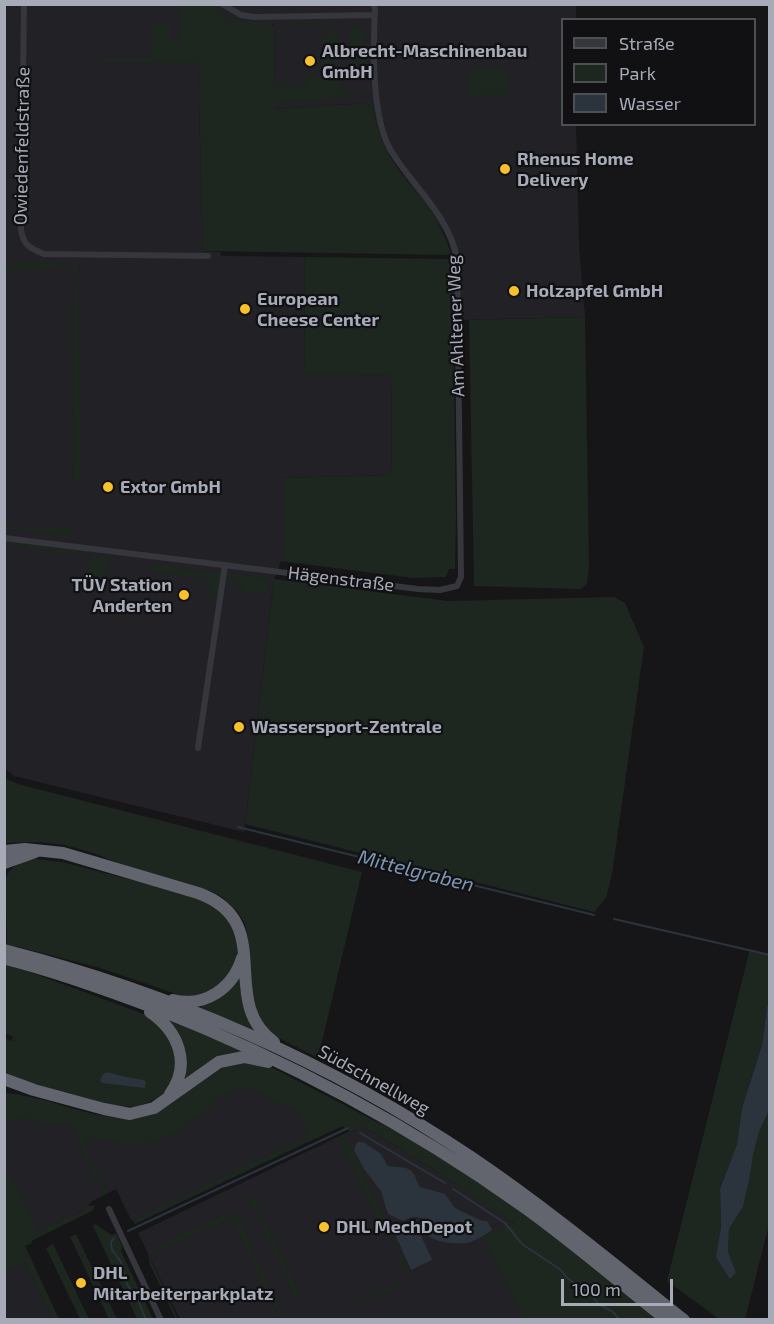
<!DOCTYPE html>
<meta charset="utf-8">
<style>
body{margin:0}
#map{position:relative;width:774px;height:1324px;overflow:hidden;background:#161618;font-family:"Exo 2",sans-serif}
canvas{display:block}
.frame{position:absolute;inset:0;border:6px solid #a7abb8;pointer-events:none}
.legend{position:absolute;left:561px;top:18px;width:195px;height:108px;box-sizing:border-box;background:#111113;border:2px solid #4d4f55;margin:0;padding:8px 10px;list-style:none;font-size:18px;color:#a7abb8}
.legend li{display:flex;align-items:center;gap:12px;height:30px}
.legend b{width:30px;border:2px solid #4d4f55}
.scale{position:absolute;left:561px;top:1279px;width:112px;height:27px;box-sizing:border-box;border:3px solid #a7abb8;border-top:0;padding-left:8px;font-size:18px;line-height:21px;white-space:nowrap;color:#a7abb8;-webkit-text-stroke:4px #111113;paint-order:stroke}
</style>
<div id="map">
<canvas width="774" height="1324"></canvas>
<div class="frame"></div>
<ul class="legend">
<li><b style="height:8px;background:#36373d"></b>Straße</li>
<li><b style="height:16px;background:#1d261f"></b>Park</li>
<li><b style="height:16px;background:#2b333c"></b>Wasser</li>
</ul>
<div class="scale">100 m</div>
</div>
<script>
const g = document.querySelector('canvas').getContext('2d');
g.lineJoin = 'round';
function paint(path, color) {
  g.fillStyle = color;
  g.fill(path, 'evenodd');
}
function stroke(path, color, width, dash) {
  g.strokeStyle = color;
  g.lineWidth = width;
  g.lineCap = dash ? 'butt' : 'round';
  g.setLineDash(dash || []);
  g.stroke(path);
}
function label(font, color, halo, rows, align = 'center') {
  g.font = font + ' "Exo 2",sans-serif';
  g.lineWidth = 4.5;
  g.setLineDash([]);
  g.textBaseline = 'middle';
  g.strokeStyle = halo;
  g.fillStyle = color;
  for (const [text, x, y, turn = 0] of rows) {
    g.save();
    g.translate(x, y);
    g.rotate((+turn || 0) * Math.PI / 180);
    g.textAlign = isNaN(turn) ? turn : align;
    if (halo) g.strokeText(text, 0, 0);
    g.fillText(text, 0, 0);
    g.restore();
  }
}
paint(new Path2D(`
 M5,5H576V19L562,20V124L576,125L579,246L585,317L453,320L452,259L449,243L444,232L386,150L378,129L372,106L365,103L275,109L274,25L270,23H197L203,251L220,252L221,256L305,257L304,373L391,375L392,475L283,478V556L274,579L244,832L14,776L5,769Z
 M234,1076L343,1126L131,1220L116,1189L91,1202L86,1209L16,1243L53,1319L5,1320V1093L50,1101L120,1134Z
 M360,1126L376,1134L433,1169L500,1213L570,1265L634,1319H180L138,1233Z`), '#222125');
paint(new Path2D(`
 M180,5H212C231,23 245,23 270,23L274,26L275,86H305L306,75H323V35H332V26H290V23L334,24L338,35V84C343,96 355,94 367,94V96L275,104V109L365,103L372,106C377,126 382,146 394,163C414,192 443,220 451,255L203,251L198,63L101,62V57H152V23L170,24V38L180,39Z
 M350,25L360,27L365,33L367,79H355L350,77Z
 M467,69H507V95L467,96Z
 M305,257L452,259L456,517L455,569H449L446,577L413,578L280,561L283,556V478L392,475L391,375L304,374Z
 M4,263L78,264L81,488L74,480L72,309L77,278L72,268L66,266L42,270H5Z
 M585,317L589,566L587,583L581,589L474,586L469,320Z
 M5,525L33,528H71V535L67,536L5,529Z
 M5,542L75,550L74,554L5,545Z
 M89,555L111,558L109,570L95,586L86,580Z
 M148,564L221,573L217,598L210,596L211,584L207,579L149,572Z
 M228,573L268,578L267,593L254,591L249,596L237,583L227,582Z
 M274,579L448,601L614,597L625,603L644,647L612,874L606,898L594,912L245,824Z
 M4,778L18,784L362,872L320,1050L316,1057L267,1032L250,996L249,945L245,924L237,911L222,897L213,892L134,870L96,854L65,845L38,842L5,843Z
 M36,859L62,862L190,895L217,908L231,924L238,948V956L230,976L205,995L182,996L100,968L15,946V968H19L152,1017L174,1042L176,1073L165,1092L160,1097L145,1104L134,1107L114,1105L21,1081L5,1073V1038L11,1041L13,1037L4,1033L7,936L5,882C8,867 21,860 36,859Z
 M750,949L769,954V1003L767,1007L762,1045L742,1108L737,1144L720,1189L721,1227L717,1257L736,1272L728,1252L729,1229L743,1207L750,1176L753,1155L759,1132L769,1110V1225L745,1319H719L667,1281Z
 M239,974L255,1028L252,1032L200,1009L202,1003Z
 M168,1020L243,1049V1053L183,1085Z
 M244,1060L271,1067L377,1122L400,1132L510,1203L568,1246L659,1319H524L483,1236L514,1223L433,1169L376,1134L360,1126L351,1132L342,1126L135,1224L132,1219L309,1136L298,1113L250,1088L247,1093L244,1087L214,1101L215,1106C210,1110 204,1111 199,1115C161,1146 138,1152 91,1137L84,1143L107,1193L103,1195L69,1123C64,1124 60,1126 55,1126C39,1124 17,1111 5,1124V1093C53,1096 112,1132 157,1112L223,1065Z
 M346,1137L411,1275L413,1278L410,1279L381,1217H369L375,1214L339,1141Z
 M4,1162L38,1232L51,1225L49,1220L53,1225L63,1220L62,1215L64,1219L74,1215L72,1210L76,1214L86,1209L84,1205L95,1206L92,1211L33,1240L31,1244L25,1246L59,1319H53L25,1262L5,1271Z
 M254,1195L262,1198L256,1202L300,1294L295,1297L269,1241H267L256,1209L248,1200Z
 M227,1213L234,1214L239,1218L285,1319H280L231,1218L149,1256L178,1319H176L150,1265L148,1255L159,1245Z
 M95,1224L112,1235L116,1233L117,1235L122,1246L121,1251L153,1319H137L93,1226Z
 M76,1234L117,1319H109L70,1237Z
 M53,1244L89,1319H80L46,1248Z
 M404,1279L406,1283L355,1307L353,1303Z`), '#1d261f');
paint(new Path2D(`
 M769,1003V1110L759,1132L753,1155L750,1176L743,1207L729,1229L728,1252L736,1272L730,1279L716,1257L721,1227L720,1189L737,1144L742,1108L762,1045L767,1007Z
 M106,1072C119,1075 130,1078 143,1080L146,1082L145,1088L102,1083L100,1081L102,1076Z
 M357,1142H363L380,1153L388,1166C397,1168 407,1165 413,1173C416,1176 417,1183 420,1187L445,1194L455,1208L482,1221H487L492,1230C485,1235 476,1241 467,1243C458,1244 436,1243 429,1236C424,1232 424,1225 422,1219C415,1215 410,1218 403,1221L388,1214L381,1191L364,1169L354,1150Z
 M416,1224L432,1260L411,1270L395,1234Z`), '#2b333c');
stroke(new Path2D(`
 M238,827L594,915
 M614,919L770,955
 M360,1133L445,1183
 M453,1189L505,1223L522,1244L561,1270L567,1278L593,1296L598,1304L613,1312L620,1320
 M128,1231L348,1128
 M114,1238L111,1242L112,1250L121,1262L127,1284L138,1300L146,1320`), '#2b333c', 2);
stroke(new Path2D(`
 M24,4L21,229C23,245 29,248 44,254L208,256
 M222,4L241,15L254,17L375,15
 M4,538L418,589L440,590L457,586L461,577L457,258C449,215 411,185 390,149C371,115 373,47 375,8L373,4
 M198,748L225,565
 M109,1209L161,1320`), '#36373d', 6);
stroke(new Path2D(`
 M4,851L25,849L63,853L198,893C279,922 216,1000 274,1042
 M4,863L35,852
 M4,950C169,992 330,1062 471,1157C545,1207 614,1264 684,1320
 M6,959C57,972 107,990 157,1009C287,1060 410,1126 524,1207C573,1242 619,1282 667,1320
 M173,1000C205,1008 233,988 242,958
 M150,1012C178,1031 192,1064 170,1094
 M4,1079L34,1090L104,1109L130,1114L154,1108L219,1062L244,1057L268,1062`), '#62656e', 12);
for (const [x, y, r, color] of [
 [310,61,6,"#f7c12e"],
 [505,169,6,"#f7c12e"],
 [514,291,6,"#f7c12e"],
 [245,309,6,"#f7c12e"],
 [108,487,6,"#f7c12e"],
 [184,595,6,"#f7c12e"],
 [239,727,6,"#f7c12e"],
 [324,1227,6,"#f7c12e"],
 [81,1283,6,"#f7c12e"]
]) {
  const dot = new Path2D();
  dot.arc(x, y, r, 0, 2 * Math.PI);
  g.fillStyle = color;
  g.fill(dot);
  stroke(dot, '#111113', 2);
}
label('bold 18px', '#a7abb8', '#111113', [
 ["Albrecht-Maschinenbau",322,51],
 ["GmbH",322,72],
 ["Rhenus Home",517,159],
 ["Delivery",517,180],
 ["Holzapfel GmbH",526,291],
 ["European",257,299],
 ["Cheese Center",257,320],
 ["Extor GmbH",120,487],
 ["TÜV Station",172,585,"right"],
 ["Anderten",172,606,"right"],
 ["Wassersport-Zentrale",251,727],
 ["DHL MechDepot",336,1227],
 ["DHL",93,1273],
 ["Mitarbeiterparkplatz",93,1294]
], 'left');
label('18px', '#a7abb8', '#111113', [
 ["Owiedenfeldstraße",22,146,-89],
 ["Am Ahltener Weg",456,326,-92],
 ["Hägenstraße",341,579,7],
 ["Südschnellweg",374,1080,29]
]);
label('italic 20px', '#7d97b4', '#111113', [
 ["Mittelgraben",416,871,14]
]);
</script>
